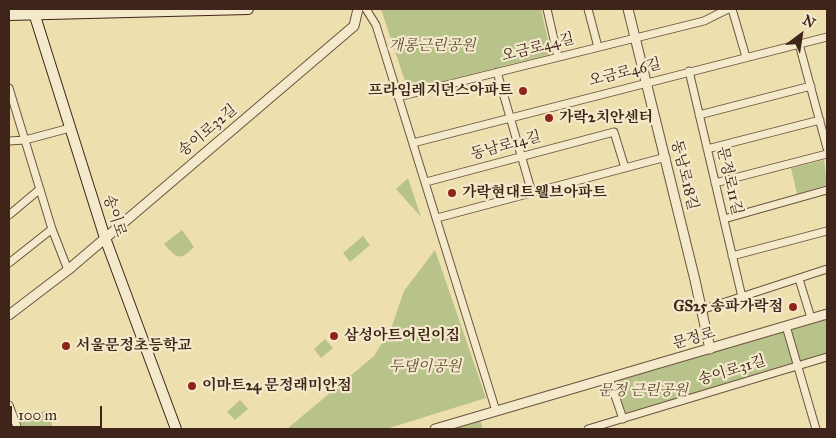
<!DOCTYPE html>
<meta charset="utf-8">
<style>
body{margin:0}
#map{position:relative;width:836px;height:438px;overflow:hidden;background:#eedfaf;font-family:"IM FELL Great Primer",serif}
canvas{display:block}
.frame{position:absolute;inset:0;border:10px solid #3f241a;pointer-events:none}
.north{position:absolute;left:776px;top:10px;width:50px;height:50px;-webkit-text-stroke:4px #f4eacb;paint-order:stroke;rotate:31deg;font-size:14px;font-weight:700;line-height:20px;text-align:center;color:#3f241a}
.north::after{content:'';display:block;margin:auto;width:18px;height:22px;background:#3f241a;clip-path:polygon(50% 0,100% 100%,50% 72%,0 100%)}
.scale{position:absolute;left:10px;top:406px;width:92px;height:22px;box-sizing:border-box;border:2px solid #3f241a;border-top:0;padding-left:6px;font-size:15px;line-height:18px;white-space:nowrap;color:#3f241a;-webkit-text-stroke:4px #f4eacb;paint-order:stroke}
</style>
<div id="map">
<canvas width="836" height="438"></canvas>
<div class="frame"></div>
<div class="north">N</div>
<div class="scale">100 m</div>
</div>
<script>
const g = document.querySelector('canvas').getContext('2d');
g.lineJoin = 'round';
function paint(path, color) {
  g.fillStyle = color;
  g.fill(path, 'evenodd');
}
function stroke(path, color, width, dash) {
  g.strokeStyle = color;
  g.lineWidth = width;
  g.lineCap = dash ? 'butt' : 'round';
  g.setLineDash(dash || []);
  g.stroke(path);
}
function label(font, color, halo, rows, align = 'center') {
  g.font = font + ' "IM FELL Great Primer","Noto Serif KR",serif';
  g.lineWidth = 4.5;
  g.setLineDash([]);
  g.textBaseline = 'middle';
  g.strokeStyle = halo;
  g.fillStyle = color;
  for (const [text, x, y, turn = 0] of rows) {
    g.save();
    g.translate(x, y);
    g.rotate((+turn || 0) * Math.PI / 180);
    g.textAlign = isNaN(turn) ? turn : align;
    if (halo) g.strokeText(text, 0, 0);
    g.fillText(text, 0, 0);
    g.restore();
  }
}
paint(new Path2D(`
 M381,9H541L551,54L408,90Z
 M824,160L827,185L797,194L791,168Z
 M408,178L421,217L396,189Z
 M182,230L194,247C180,261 177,259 164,244Z
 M363,236L370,245L350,262L343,253Z
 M435,250L486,398L386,429H287L374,356L391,329L404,291Z
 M827,316V355L624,416L612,380Z
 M325,339L333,348L321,358L314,349Z
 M240,400L248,409L235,420L227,412Z
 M47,410L53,427L23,429L20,420Z
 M479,416L483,429H435Z`), '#b8c28b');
const minor = new Path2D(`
 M366,9L376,25L496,411
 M547,9L558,57
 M588,9L598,47
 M732,9L746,57
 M799,44L827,148
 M689,71L742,297
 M497,72L532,193
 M9,88L52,229L68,270
 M398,97L704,21L728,9
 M699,115L811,86
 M9,141L25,140L70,128
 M413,143L827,37
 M707,149L820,120
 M426,182L614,132L625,168
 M715,183L827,154
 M9,215L40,189
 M437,218L666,157
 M724,219L827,190
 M732,256L827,231
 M9,263L52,229
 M799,279L811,318
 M701,310L827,269
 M786,326L816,429
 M609,378L623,419
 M9,405L18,429
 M588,429L827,357`);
const tertiary = new Path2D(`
 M628,9L695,280L710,349
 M9,315L68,270L354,26L358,9
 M435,429L827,314`);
const secondary = new Path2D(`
 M34,13L105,238L176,429
 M9,15L248,9`);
stroke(minor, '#6b533f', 9);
stroke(tertiary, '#6b533f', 11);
stroke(secondary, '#3f241a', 12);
stroke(minor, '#f4eacb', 7);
stroke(tertiary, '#f4eacb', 9);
stroke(secondary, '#f4eacb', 10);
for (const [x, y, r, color] of [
 [523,91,5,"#8f2418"],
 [549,118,5,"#8f2418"],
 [452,193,5,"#8f2418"],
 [793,307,5,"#8f2418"],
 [334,336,5,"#8f2418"],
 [66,346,5,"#8f2418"],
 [192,386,5,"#8f2418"]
]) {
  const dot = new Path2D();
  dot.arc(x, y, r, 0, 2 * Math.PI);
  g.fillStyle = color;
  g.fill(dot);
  stroke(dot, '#f4eacb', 2);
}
label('italic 15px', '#5d4c36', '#f4eacb', [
 ["개롱근린공원",432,46],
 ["두댐이공원",425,367],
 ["문정 근린공원",643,391]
]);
label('15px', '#3f241a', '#f4eacb', [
 ["오금로44길",538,48,-14],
 ["오금로46길",625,73,-14],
 ["송이로32길",208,131,-40],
 ["동남로14길",506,146,-15],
 ["동남로18길",684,175,76],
 ["문정로11길",729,181,77],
 ["송이로",114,216,72],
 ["문정로",694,339,-16],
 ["송이로31길",732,371,-17]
]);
label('bold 15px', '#3f241a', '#f4eacb', [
 ["프라임레지던스아파트",513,91,"right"],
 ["가락2치안센터",559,118],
 ["가락현대트웰브아파트",462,193],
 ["GS25 송파가락점",783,307,"right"],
 ["삼성아트어린이집",344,336],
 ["서울문정초등학교",76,346],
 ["이마트24 문정래미안점",202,386]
], 'left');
</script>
